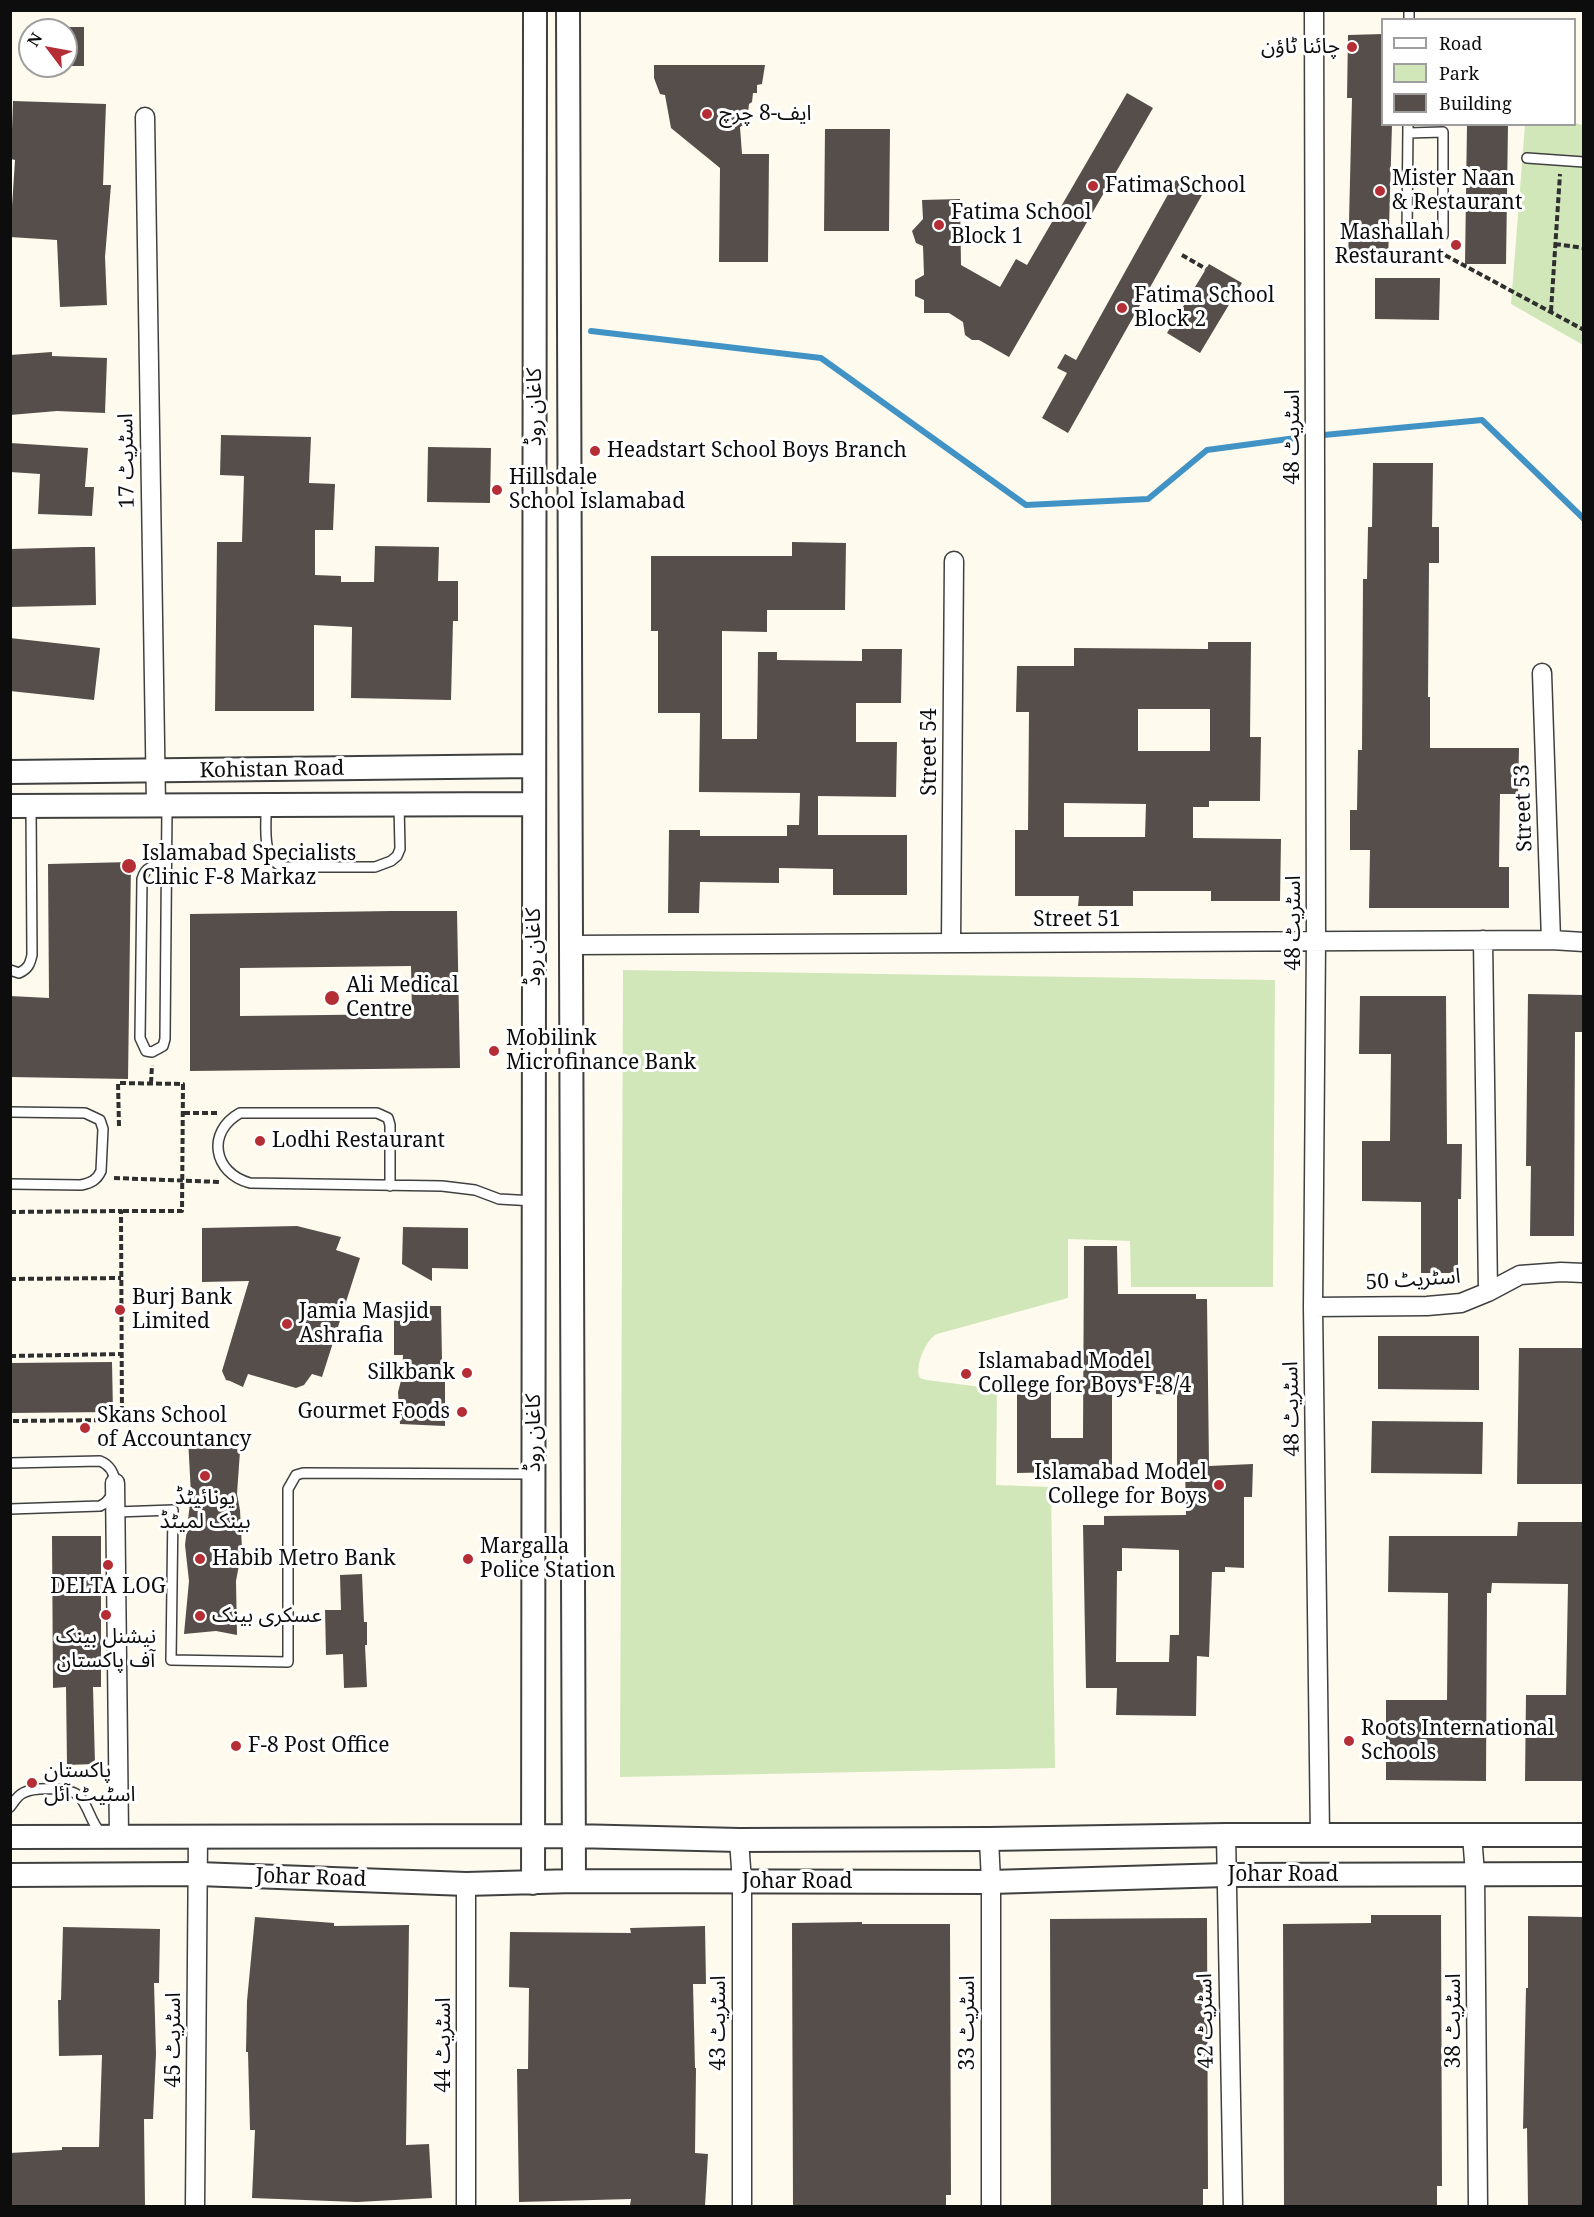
<!DOCTYPE html>
<meta charset="utf-8">
<style>
body{margin:0}
#map{position:relative;width:1594px;height:2217px;overflow:hidden;background:#fefbee;font-family:"Noto Serif",serif}
canvas{display:block}
.frame{position:absolute;inset:0;border:12px solid #0d0d0d;pointer-events:none}
.legend{position:absolute;left:1381px;top:18px;width:195px;height:108px;box-sizing:border-box;background:#fff;border:2px solid #9e9e9e;margin:0;padding:8px 10px;list-style:none;font-size:18px;color:#0d0d0d}
.legend li{display:flex;align-items:center;gap:12px;height:30px}
.legend b{width:30px;border:2px solid #9e9e9e}
.north{position:absolute;left:18px;top:18px;width:60px;height:60px;box-sizing:border-box;background:#fff;border:2px solid #9e9e9e;border-radius:50%;rotate:302deg;font-size:16px;font-weight:700;line-height:24px;text-align:center;color:#0d0d0d}
.north::after{content:'';display:block;margin:auto;width:21px;height:27px;background:#b52d35;clip-path:polygon(50% 0,100% 100%,50% 72%,0 100%)}
</style>
<div id="map">
<canvas width="1594" height="2217"></canvas>
<div class="frame"></div>
<ul class="legend">
<li><b style="height:8px;background:#fff"></b>Road</li>
<li><b style="height:16px;background:#d1e7ba"></b>Park</li>
<li><b style="height:16px;background:#554e4a"></b>Building</li>
</ul>
<div class="north">N</div>
</div>
<script>
const g = document.querySelector('canvas').getContext('2d');
g.lineJoin = 'round';
function paint(path, color) {
  g.fillStyle = color;
  g.fill(path, 'evenodd');
}
function stroke(path, color, width, dash) {
  g.strokeStyle = color;
  g.lineWidth = width;
  g.lineCap = dash ? 'butt' : 'round';
  g.setLineDash(dash || []);
  g.stroke(path);
}
function label(font, color, halo, rows, align = 'center') {
  g.font = font + ' "Noto Serif","Noto Sans Arabic",serif';
  g.lineWidth = 6;
  g.setLineDash([]);
  g.textBaseline = 'middle';
  g.strokeStyle = halo;
  g.fillStyle = color;
  for (const [text, x, y, turn = 0] of rows) {
    g.save();
    g.translate(x, y);
    g.rotate((+turn || 0) * Math.PI / 180);
    g.textAlign = isNaN(turn) ? turn : align;
    if (halo) g.strokeText(text, 0, 0);
    g.fillText(text, 0, 0);
    g.restore();
  }
}
paint(new Path2D(`
 M1575,123L1583,125V345L1511,304L1525,125Z
 M623,970L1275,980L1273,1287H1131L1130,1241L1068,1239V1298L937,1334C926,1339 914,1367 920,1378L926,1380L997,1389L996,1485L1051,1487L1055,1768L620,1777Z`), '#d1e7ba');
stroke(new Path2D(`
 M591,331L821,358L1026,505L1148,499L1207,450L1296,438
 M1324,435L1482,420L1584,519`), '#4192c5', 6);
paint(new Path2D(`
 M66,27H84V66H66Z
 M1383,34V124H1392L1388,262L1348,263L1352,98H1347L1348,35Z
 M654,65H765L762,84L757,85V93H753L752,102L749,104L748,113L745,114V124L740,127L742,154H769L768,262H719L720,168L671,128L665,95L660,94L654,78Z
 M1127,93L1153,108L1009,357L979,340H972L965,335L963,322L949,313H924V300L915,296V280L924,275L923,246L916,243L912,231L923,219L922,200L960,199L961,265L1000,287L1016,259L1027,265Z
 M13,101L106,104L103,185H111L105,257L107,305L60,307L57,240L10,237L15,160L11,159Z
 M1467,124H1508L1506,264H1465Z
 M825,129H890L889,231H824Z
 M1176,180L1202,195L1068,433L1042,418L1067,373L1057,368L1065,354L1076,360Z
 M1209,264L1242,283L1200,353L1167,333Z
 M1375,278H1440L1439,320L1375,319Z
 M52,352V356L107,358L105,413L57,411L10,415V355Z
 M221,435L311,437L309,483L335,484L333,530H315V575L341,576V582H374L375,546L439,547L438,581H458V621H453L451,700L351,698L352,627L314,625V711H215L217,542H242L244,476L220,475Z
 M10,443L88,448L85,487H94L92,516L38,514L40,474L10,472Z
 M428,447L491,448L490,503L427,502Z
 M1373,463H1433L1432,527H1439V563H1429L1428,697H1430V748H1519L1518,794H1500L1499,867H1509V908H1369L1370,850H1350V810H1357L1358,750H1362L1363,579H1367L1368,527H1372Z
 M792,542L846,543L845,610H767V632L722,631V739H757L758,652H777V660L862,661V649H902L901,703H856V742H897L896,797L818,796V835H907V895H833V869L779,868V883L700,882L699,913H668L669,830H700V836H787V825H799L800,793L699,792L700,713H658V631H651V556H792Z
 M83,547H95L96,605L10,607V549Z
 M10,638L100,648L94,700L10,691Z
 M1208,642H1251L1250,737H1261L1260,801H1209V807H1193V838L1281,839L1280,901H1211V891H1133V906H1078L1079,896H1015V830H1028L1029,712H1016L1017,666H1074V648L1208,649ZM1138,709H1210V751H1138ZM1064,803L1146,804L1145,837H1064Z
 M131,862L128,1079L10,1077V996L49,998L48,864Z
 M392,911H457L460,1068L190,1071V914ZM411,966L412,1014L240,1016V968Z
 M1528,994L1584,995V1032H1575L1574,1236H1530L1531,1166H1526Z
 M1360,996H1446L1447,1144H1462L1461,1199H1458V1273H1421V1202L1362,1201V1141H1390L1391,1054H1359Z
 M297,1226L341,1237L336,1250L360,1258L322,1377L312,1374L304,1385L296,1388L248,1374L243,1387L230,1381L226,1380L222,1371L249,1281L202,1282V1228Z
 M403,1227L468,1228V1269L432,1268V1281L402,1264Z
 M1084,1246H1117L1118,1294H1196V1299H1207L1209,1466L1253,1464L1252,1497H1244V1568L1225,1567V1572H1212L1209,1657L1197,1656L1196,1716L1116,1715L1117,1688H1086L1083,1525H1104V1516L1186,1515L1185,1467H1177V1395L1156,1394V1384L1112,1383V1471L1017,1473V1383H1051V1438H1083ZM1122,1548L1179,1550V1635H1170L1169,1662H1116L1117,1571H1122Z
 M394,1306H441L442,1360H445V1426L400,1424L398,1392L402,1377L403,1355H394Z
 M1378,1336H1479V1390L1378,1389Z
 M1519,1348H1584V1484H1517Z
 M112,1362L113,1412L10,1413V1363Z
 M1372,1421L1483,1422L1482,1474L1371,1473Z
 M241,1437L237,1494L240,1510L242,1549L236,1581L237,1635L216,1631L184,1634L189,1581L185,1545L191,1495L188,1438L216,1441Z
 M1518,1522H1584V1781H1525L1526,1695H1566L1568,1584L1492,1583L1491,1593H1487L1486,1781L1386,1780V1700H1447L1448,1593L1388,1592L1389,1536H1517Z
 M52,1536H101V1687H93L95,1764L67,1765L66,1687L53,1688Z
 M362,1574L364,1622H367V1645H365L367,1687L344,1688L343,1654L326,1655L325,1610H341L340,1575Z
 M1371,1915H1441L1442,2186H1437V2206H1284L1283,1924L1371,1923Z
 M1528,1916L1584,1917V2205L1528,2206L1527,2128L1523,2129L1526,1988H1528Z
 M255,1917L334,1923V1926L409,1925L406,2145L429,2144L432,2198L357,2202L252,2198L255,2130H250L248,2052H246L247,2001Z
 M1207,1918L1208,2189H1203V2206H1051L1050,1919Z
 M862,1922V1924H950L951,2195H946V2206H793L792,1923Z
 M705,1926L706,1984H693L695,2068H696L695,2153L708,2154L705,2206L630,2205L631,2199L519,2202L517,2069H528L529,1988L509,1987L510,1932L631,1933L630,1928Z
 M63,1927L160,1929L159,1983H154L156,2054L153,2119H144L145,2206H10V2153L62,2150V2147H99L102,2055L59,2056L58,2000H61Z`), '#554e4a');
const service = new Path2D(`
 M1409,20V10
 M1408,133L1443,132V235H1407L1408,124
 M1527,158L1584,162
 M266,805C267,825 260,858 283,867H375L391,861L397,856L400,849L399,805
 M166,864C154,865 145,867 142,879L140,1038L146,1051L152,1052L163,1046L165,1039L167,806
 M10,970L19,973C28,969 30,964 32,955L31,806
 M10,1112L85,1113L100,1120L103,1129L101,1171C97,1180 91,1183 81,1185L10,1184
 M390,1186V1125L388,1118L377,1113H240C206,1132 213,1173 250,1183L442,1186L475,1190L499,1199L534,1201
 M10,1463L100,1461C120,1469 119,1497 100,1506L10,1509
 M116,1512L173,1510L171,1660L288,1662V1489L296,1475L303,1473L534,1474
 M10,1807C14,1802 17,1796 23,1793C34,1787 70,1787 79,1796C89,1806 90,1822 101,1833`);
const minor = new Path2D(`
 M1314,10L1316,941L1313,1307L1320,1835
 M145,117L156,806
 M1542,673L1551,940
 M1483,940L1488,1292
 M951,943L954,561
 M571,945L1551,940L1584,942
 M1313,1307L1427,1306L1461,1303L1488,1292L1520,1275L1561,1272L1584,1273
 M115,1483L119,1836
 M1226,1835L1233,2206
 M1472,1835L1475,1874L1478,2206
 M989,1839L991,1882V2206
 M739,1840L742,1882V2206
 M466,1884V2206
 M195,2206L198,1836`);
const tertiary = new Path2D(`
 M568,10L574,1881
 M10,772L534,766
 M10,806L534,804
 M10,1837L573,1836L739,1840L989,1839L1226,1835H1584
 M10,1875L198,1874L466,1884L574,1881L991,1882L1226,1875L1584,1874
 M533,1883L535,10`);
stroke(service, '#404040', 12);
stroke(minor, '#404040', 21);
stroke(tertiary, '#404040', 26);
stroke(new Path2D(`
 M1555,244L1584,248
 M1438,250L1441,253L1584,330
 M1182,255L1206,269
 M1551,311L1560,174
 M151,1083L152,1065
 M184,1113H218
 M119,1126L118,1083L183,1084L182,1211H121
 M114,1178L220,1182
 M10,1212L121,1211L122,1420L10,1421
 M10,1279L121,1278
 M10,1356L122,1354`), '#2f2f2f', 4, [6, 3]);
stroke(service, '#fff', 9);
stroke(minor, '#fff', 18);
stroke(tertiary, '#fff', 22);
for (const [x, y, r, color] of [
 [1352,47,6,"#b52d35"],
 [707,114,6,"#b52d35"],
 [1093,186,6,"#b52d35"],
 [1380,191,6,"#b52d35"],
 [939,225,6,"#b52d35"],
 [1456,245,6,"#b52d35"],
 [1122,308,6,"#b52d35"],
 [595,451,6,"#b52d35"],
 [497,490,6,"#b52d35"],
 [129,866,8,"#b52d35"],
 [332,998,8,"#b52d35"],
 [494,1051,6,"#b52d35"],
 [260,1141,6,"#b52d35"],
 [120,1310,6,"#b52d35"],
 [287,1324,6,"#b52d35"],
 [467,1373,6,"#b52d35"],
 [966,1374,6,"#b52d35"],
 [462,1412,6,"#b52d35"],
 [85,1428,6,"#b52d35"],
 [205,1476,6,"#b52d35"],
 [1219,1485,6,"#b52d35"],
 [200,1559,6,"#b52d35"],
 [468,1559,6,"#b52d35"],
 [108,1565,6,"#b52d35"],
 [106,1615,6,"#b52d35"],
 [200,1616,6,"#b52d35"],
 [1349,1741,6,"#b52d35"],
 [236,1746,6,"#b52d35"],
 [32,1783,6,"#b52d35"]
]) {
  const dot = new Path2D();
  dot.arc(x, y, r, 0, 2 * Math.PI);
  g.fillStyle = color;
  g.fill(dot);
  stroke(dot, '#fff', 2);
}
label('21px', '#0d0d0d', '#fff', [
 ["چائنا ٹاؤن",1340,47,"right"],
 ["ایف-8 چرچ",719,114],
 ["Mister Naan",1392,179],
 ["& Restaurant",1392,203],
 ["Fatima School",1105,186],
 ["Fatima School",951,213],
 ["Block 1",951,237],
 ["Mashallah",1444,233,"right"],
 ["Restaurant",1444,257,"right"],
 ["Fatima School",1134,296],
 ["Block 2",1134,320],
 ["Headstart School Boys Branch",607,451],
 ["Hillsdale",509,478],
 ["School Islamabad",509,502],
 ["Islamabad Specialists",142,854],
 ["Clinic F-8 Markaz",142,878],
 ["Ali Medical",346,986],
 ["Centre",346,1010],
 ["Mobilink",506,1039],
 ["Microfinance Bank",506,1063],
 ["Lodhi Restaurant",272,1141],
 ["Burj Bank",132,1298],
 ["Limited",132,1322],
 ["Jamia Masjid",299,1312],
 ["Ashrafia",299,1336],
 ["Islamabad Model",978,1362],
 ["College for Boys F-8/4",978,1386],
 ["Silkbank",455,1373,"right"],
 ["Gourmet Foods",450,1412,"right"],
 ["Skans School",97,1416],
 ["of Accountancy",97,1440],
 ["Islamabad Model",1207,1473,"right"],
 ["College for Boys",1207,1497,"right"],
 ["یونائیٹڈ",205,1498,"center"],
 ["بینک لمیٹڈ",205,1522,"center"],
 ["Margalla",480,1547],
 ["Police Station",480,1571],
 ["Habib Metro Bank",212,1559],
 ["DELTA LOG",108,1587,"center"],
 ["عسکری بینک",212,1616],
 ["نیشنل بینک",106,1637,"center"],
 ["آف پاکستان",106,1661,"center"],
 ["Roots International",1361,1729],
 ["Schools",1361,1753],
 ["F-8 Post Office",248,1746],
 ["پاکستان",44,1771],
 ["اسٹیٹ آئل",44,1795]
], 'left');
label('21px', '#0d0d0d', '#fff', [
 ["کاغان روڈ",535,407,-90],
 ["اسٹریٹ 48",1293,437,-90],
 ["اسٹریٹ 17",127,461,-91],
 ["Street 54",930,752,-90],
 ["Kohistan Road",272,770,-1],
 ["Street 53",1524,808,-92],
 ["Street 51",1077,920],
 ["اسٹریٹ 48",1294,923,-90],
 ["کاغان روڈ",534,947,-90],
 ["اسٹریٹ 50",1413,1280,-4],
 ["اسٹریٹ 48",1292,1409,-91],
 ["کاغان روڈ",534,1433,-90],
 ["Johar Road",1283,1875],
 ["Johar Road",311,1878,2],
 ["Johar Road",797,1882],
 ["اسٹریٹ 42",1206,2021,-91],
 ["اسٹریٹ 38",1454,2021,-90],
 ["اسٹریٹ 43",719,2023,-90],
 ["اسٹریٹ 33",968,2023,-90],
 ["اسٹریٹ 45",174,2040,-90],
 ["اسٹریٹ 44",444,2045,-90]
]);
</script>
